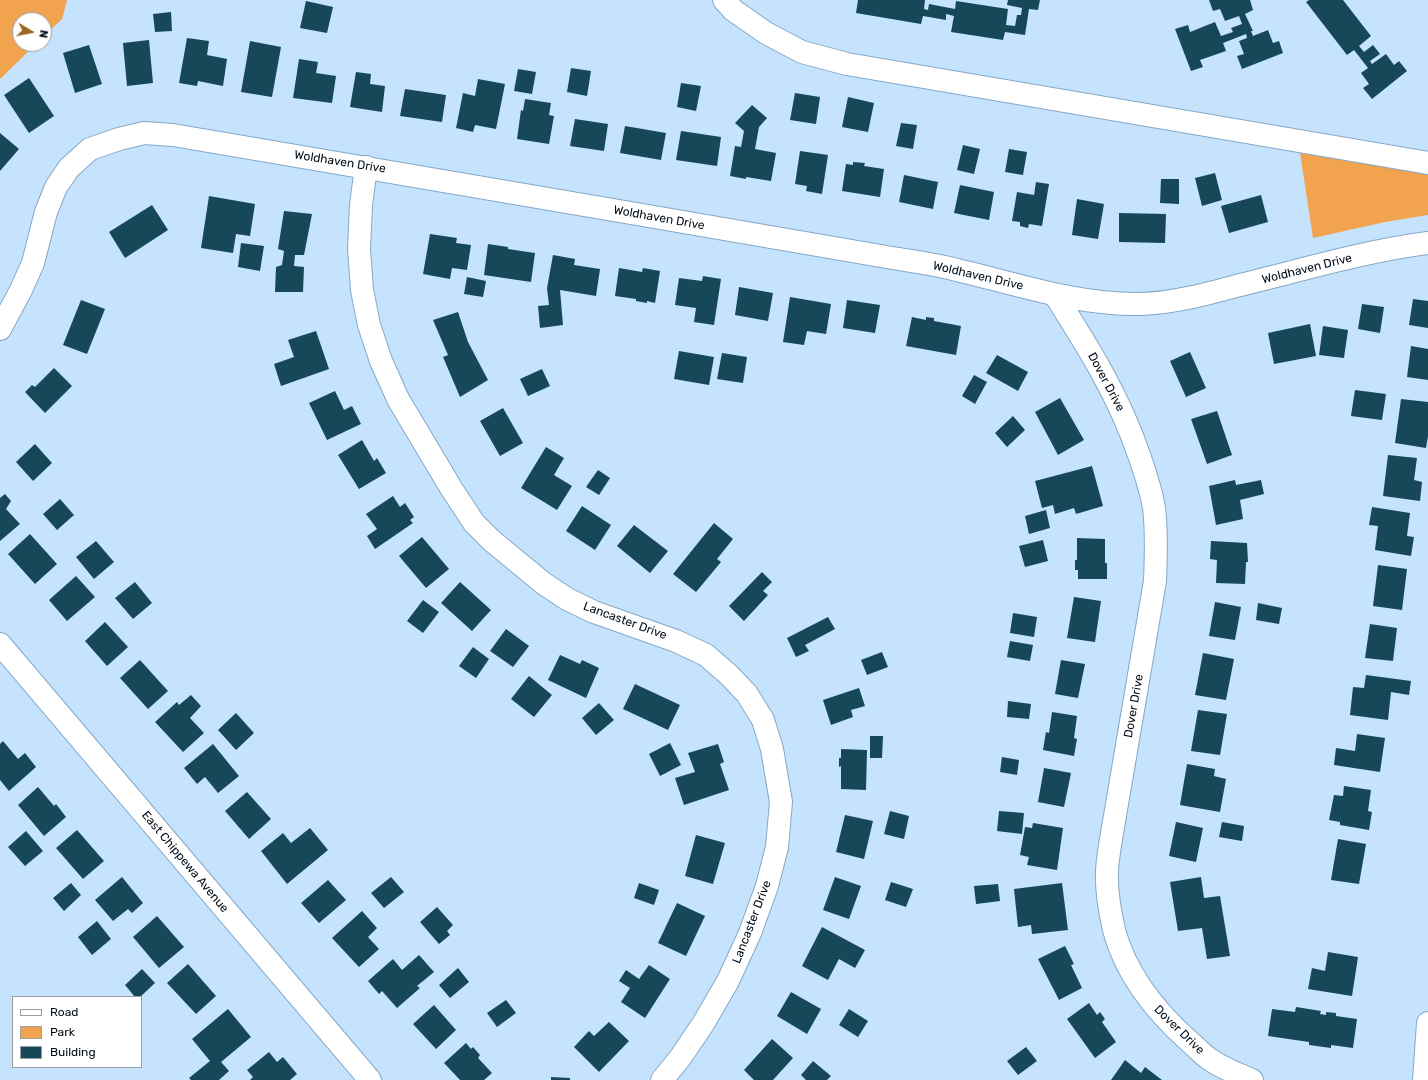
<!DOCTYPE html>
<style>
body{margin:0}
#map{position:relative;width:1428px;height:1080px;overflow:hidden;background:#c5e3fd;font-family:Rubik,sans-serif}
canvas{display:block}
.legend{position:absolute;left:12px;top:996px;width:130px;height:72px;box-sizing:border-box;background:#fff;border:1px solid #9a9ea3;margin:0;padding:5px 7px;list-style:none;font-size:12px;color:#030d18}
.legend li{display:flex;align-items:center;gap:8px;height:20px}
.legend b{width:20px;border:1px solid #9a9ea3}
.north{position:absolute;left:12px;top:12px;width:40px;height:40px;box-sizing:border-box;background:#fff;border:1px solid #9a9ea3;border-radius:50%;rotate:100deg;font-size:11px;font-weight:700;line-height:16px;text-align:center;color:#030d18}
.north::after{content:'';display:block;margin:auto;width:14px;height:18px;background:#9d6422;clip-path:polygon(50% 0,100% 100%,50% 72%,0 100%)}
</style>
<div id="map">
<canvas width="1428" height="1080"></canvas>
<ul class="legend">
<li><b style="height:5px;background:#fff"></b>Road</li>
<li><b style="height:11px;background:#f2a34e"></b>Park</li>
<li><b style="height:11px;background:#164859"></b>Building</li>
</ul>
<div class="north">N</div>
</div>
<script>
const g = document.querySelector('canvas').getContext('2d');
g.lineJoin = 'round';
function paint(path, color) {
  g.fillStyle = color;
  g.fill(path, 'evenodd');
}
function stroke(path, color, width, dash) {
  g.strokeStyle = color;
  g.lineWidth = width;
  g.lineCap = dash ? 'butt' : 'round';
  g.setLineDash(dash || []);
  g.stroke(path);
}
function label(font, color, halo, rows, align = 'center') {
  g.font = font + ' Rubik,sans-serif';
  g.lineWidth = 4;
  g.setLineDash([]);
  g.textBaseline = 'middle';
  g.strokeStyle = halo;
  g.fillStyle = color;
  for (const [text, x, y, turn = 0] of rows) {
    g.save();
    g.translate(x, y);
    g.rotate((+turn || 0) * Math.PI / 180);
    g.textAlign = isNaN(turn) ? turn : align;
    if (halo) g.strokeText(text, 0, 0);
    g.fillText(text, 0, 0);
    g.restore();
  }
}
paint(new Path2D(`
 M0,0H67L62,19L44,36V20H20V44H36L0,79Z
 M1300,153L1428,174V215L1385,222L1313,238Z`), '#f2a34e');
paint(new Path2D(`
 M858,0H925L924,9L928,10L929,4L955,9L956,1L1008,9L1006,25L1015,26L1017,15H1021L1022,8L1007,5L1008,0H1040L1038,10L1029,9L1025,35L1005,32L1003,40L951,32L954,16L946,14V20L923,16L921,24L856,13Z
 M1209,0H1250L1253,10L1245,14L1253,31H1251L1253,36L1268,30L1273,43L1279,41L1283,53L1242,69L1237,56L1244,54L1239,41L1247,38L1246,34L1223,43L1226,51L1200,60L1203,67L1191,71L1175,29L1188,25L1190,32L1215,22L1221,36L1233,32L1231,28L1242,24L1239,16L1225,21L1220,9L1213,11Z
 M1309,0H1343L1371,36L1359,46L1364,52L1373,45L1380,54L1370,61L1372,64L1386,54L1394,65L1399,61L1407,71L1372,99L1363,88L1369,84L1361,73L1368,68L1354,50L1347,55L1306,2Z
 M306,1L333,7L327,33L300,28Z
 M171,12L172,31L155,32L153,14Z
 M187,38L209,41L207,55L227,59L223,86L198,81L197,86L179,83Z
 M149,40L153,83L127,86L123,43Z
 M250,41L281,47L272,97L241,92Z
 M89,45L102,84L75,93L63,53Z
 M299,59L318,62L316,73L336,76L332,103L293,98Z
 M571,68L591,71L587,96L567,92Z
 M518,69L536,72L532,94L514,91Z
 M356,72L371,74L370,84L385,86L382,112L350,107Z
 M29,78L54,116L29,133L4,95Z
 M478,79L505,84L496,129L475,125L473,132L456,128L463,93L475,96Z
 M681,83L701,86L696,111L677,107Z
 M405,89L446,95L442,122L400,116Z
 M795,93L820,97L816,124L790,120Z
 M848,97L874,103L868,132L842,127Z
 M525,99L551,103L549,115L554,116L549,144L517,139L521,110L523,111Z
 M752,105L767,118L759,127L755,149L776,153L771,181L746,177V179L730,176L735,146L741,147L744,131L735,123Z
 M575,119L608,124L604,151L570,146Z
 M901,123L917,125L913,149L896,146Z
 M625,126L666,133L661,160L620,153Z
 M681,131L721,137L717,166L676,160Z
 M0,133L19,149L0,171Z
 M963,145L980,149L974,174L957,170Z
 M1009,149L1027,152L1023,175L1005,172Z
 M800,151L828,155L822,194L806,191L807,186L795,184Z
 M853,162L865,163L864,166L884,169L880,197L842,191L846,164L853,165Z
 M1215,173L1222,200L1202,206L1195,178Z
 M904,175L938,182L933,209L899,202Z
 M1161,179H1179V204L1160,203Z
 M1036,182L1049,184L1042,226L1029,224L1028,228L1020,226V222L1012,221L1017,192L1034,195Z
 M960,185L994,192L989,220L954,213Z
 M1261,195L1268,222L1229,233L1221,206Z
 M209,196L255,204L250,236L236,234L233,253L201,248Z
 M1077,199L1104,204L1098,239L1072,235Z
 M152,205L168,230L125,258L109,232Z
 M284,211L312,214L304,255H295L294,266L304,267L303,292H275L276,267L282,265L284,251L278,249Z
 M1119,213L1166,214L1165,243L1119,242Z
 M430,234L457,238L456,243L471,245L467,270L452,268L450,279L423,274Z
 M241,243L264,246L260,271L238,267Z
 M488,244L508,247V249L535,253L531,282L484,275Z
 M553,255L575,259L574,265L600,269L596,296L560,290L563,325L540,328L538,306L549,305L547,288Z
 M619,268L642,272L643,268L660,271L655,303L647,301V303L636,301V299L615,296Z
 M703,276L721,279L714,325L694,322L696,308L675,305L679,278L702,281Z
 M467,277L486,281L483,297L464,294Z
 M739,287L773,293L768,321L735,315Z
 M790,297L831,304L826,334L807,331L804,345L783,342Z
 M1413,299L1428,301V328L1409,325Z
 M81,300L105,309L87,354L63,345Z
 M847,300L880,305L875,333L843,328Z
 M1362,304L1384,307L1380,333L1358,329Z
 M458,312L468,342L488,380L460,397L443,357L448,355L433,320Z
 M912,317L926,320V317L934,318V321L961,326L956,355L906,346Z
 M1310,324L1316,356L1274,364L1268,333Z
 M1323,326L1348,330L1344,358L1319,355Z
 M316,331L329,369L281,386L274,364L294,357L288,340Z
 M1411,346L1428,349V380L1407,377Z
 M679,351L714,357L709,385L674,379Z
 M1190,352L1206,388L1186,397L1170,361Z
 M722,353L747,357L743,383L717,379Z
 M997,355L1028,372L1018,391L986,373Z
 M54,368L72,386L45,413L25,392L32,385L35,387Z
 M542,369L550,386L528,396L520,379Z
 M974,375L987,382L975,404L962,396Z
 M1355,390L1386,394L1382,420L1351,416Z
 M335,391L344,410L352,406L361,424L327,440L309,403Z
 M1060,398L1084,440L1058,455L1035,412Z
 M1401,399L1428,402V436L1426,448L1395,443Z
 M503,408L523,443L500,456L480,421Z
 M1217,411L1232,455L1207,464L1191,419Z
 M1013,416L1025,430L1007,447L995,433Z
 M362,440L374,461L377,458L386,473L359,489L338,455Z
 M35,444L52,463L33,481L16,462Z
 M546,447L564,458L554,475L572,486L557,510L521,488Z
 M1388,455L1417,458L1414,480L1422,482L1420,501L1383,496Z
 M1092,466L1103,506L1076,514L1074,508L1055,514L1053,505L1042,508L1035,481Z
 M598,470L610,478L599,495L586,487Z
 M1235,480L1236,485L1261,480L1264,494L1240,500L1243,519L1216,525L1209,486Z
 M5,494L11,501L6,509L20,524L0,541V498Z
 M393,496L400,507L405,503L414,517L410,520L413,523L375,549L367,536L377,529L366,514Z
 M60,499L74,515L57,530L43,514Z
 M582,506L611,525L595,550L566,531Z
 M1372,507L1410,513L1407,536L1414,537L1411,556L1375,550L1378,526L1369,525Z
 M1046,510L1050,528L1029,534L1025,516Z
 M714,523L733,539L717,559L721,562L696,592L673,574Z
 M634,525L668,551L650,573L617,546Z
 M30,534L57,564L35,584L8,554Z
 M422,537L449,569L426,588L399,556Z
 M1077,538L1105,539V563H1107V579H1078V570H1075V560H1077Z
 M1043,540L1048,561L1025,567L1019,546Z
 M96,541L114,562L94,579L76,557Z
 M1211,541L1247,543L1248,562H1246L1245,584L1216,583L1217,560L1210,559Z
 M1378,565L1407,569L1402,610L1373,606Z
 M762,572L772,582L763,591L768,595L744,621L729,606Z
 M76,576L95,597L67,621L49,600Z
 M135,582L152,603L133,619L115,598Z
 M460,582L491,610L472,631L441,603Z
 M1074,597L1101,601L1095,642L1067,638Z
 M423,600L439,612L423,633L407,621Z
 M1215,602L1241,607L1235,640L1209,636Z
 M1258,603L1282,608L1279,624L1256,620Z
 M1013,613L1037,617L1034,637L1010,633Z
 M828,617L835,629L805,645L809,651L796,657L787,638Z
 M105,622L128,647L107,666L85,641Z
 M1370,624L1397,628L1393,661L1365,658Z
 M506,629L529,646L513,667L490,651Z
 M1010,641L1033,645L1030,661L1007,657Z
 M473,647L489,659L476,678L459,666Z
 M882,652L888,667L867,675L861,660Z
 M1203,653L1234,659L1226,700L1195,695Z
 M560,655L580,664L582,660L599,668L586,698L548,680Z
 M140,660L168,691L148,709L120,678Z
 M1061,660L1085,664L1078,698L1055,694Z
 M1366,675L1411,681L1409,695L1391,692L1388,720L1350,715L1353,687L1364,688Z
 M529,676L552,695L534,717L511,699Z
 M635,684L680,705L668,730L623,709Z
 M859,688L865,706L851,710L853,717L831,725L823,700Z
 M191,695L201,706L190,718L204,733L183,752L155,722L177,702L179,705Z
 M1008,701L1031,704L1029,719L1007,717Z
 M599,703L614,720L596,735L582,718Z
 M1198,710L1227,714L1220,755L1191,751Z
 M1052,712L1077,716L1074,738L1077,739L1074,756L1043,750L1046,732L1049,733Z
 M236,713L254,733L236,750L218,730Z
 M1357,734L1385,738L1380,772L1334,765L1336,748L1355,751Z
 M870,736H883L882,758H870Z
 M3,741L18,759L25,753L36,767L9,791L0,780V744Z
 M670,743L681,765L660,776L649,754Z
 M213,744L239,776L218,793L205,777L197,784L184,768Z
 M718,744L724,762L720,764L729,790L684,805L675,778L695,772L688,753Z
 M841,749L867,750L866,790L841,789V766L839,767V758H841Z
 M1002,757L1019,760L1017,775L1000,772Z
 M1187,764L1215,769L1214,776L1226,779L1220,812L1180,805Z
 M1044,768L1071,773L1064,807L1038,802Z
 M1344,786L1371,790L1368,811L1372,812L1369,830L1340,825V822L1329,820L1334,795L1343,796Z
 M38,787L54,806L56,804L66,817L44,836L18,805Z
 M247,792L271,819L249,839L225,811Z
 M890,811L909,816L904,839L884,834Z
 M999,811L1024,813L1022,834L997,831Z
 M845,815L873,821L864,859L836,852Z
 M1176,822L1203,828L1196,862L1169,856Z
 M1222,822L1244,826L1242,841L1219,837Z
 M1033,823L1063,828L1057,870L1027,865L1029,857L1020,855L1025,827L1032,828Z
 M310,828L328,850L287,884L261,851L283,833L291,843Z
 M77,830L104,861L83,879L56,848Z
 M26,831L43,851L25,866L8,847Z
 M696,835L725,843L713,884L685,876Z
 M1338,839L1366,844L1359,884L1331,880Z
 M122,877L143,903L132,913L128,909L113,921L95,900Z
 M391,877L404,892L384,908L371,893Z
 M835,877L861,886L849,919L823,910Z
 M1201,877L1204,898L1220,896L1230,956L1207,959L1202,928L1178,931L1170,882Z
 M328,880L346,900L319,923L301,903Z
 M891,882L913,889L906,907L885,900Z
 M71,883L81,895L64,911L53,898Z
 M639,883L659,890L654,905L634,898Z
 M1062,883L1068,930L1032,934L1031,925L1018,927L1014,889Z
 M998,884L1000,901L976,904L974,886Z
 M677,903L705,916L686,956L658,943Z
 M437,907L453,925L447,931L450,935L439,944L420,922Z
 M362,911L377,928L368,937L379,949L359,967L332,938Z
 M157,916L184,947L159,968L133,937Z
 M97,921L111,939L92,955L78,937Z
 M822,927L865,950L855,968L839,959L828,980L802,966Z
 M1065,946L1074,964L1071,965L1082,988L1059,1000L1038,959Z
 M1328,952L1358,957L1352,996L1308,989L1312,968L1325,971Z
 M419,955L434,972L417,986L420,988L397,1008L382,991L379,994L368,981L393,959L402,970Z
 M188,964L216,996L196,1014L167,983Z
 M649,965L670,979L645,1018L621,1002L630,988L619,981L626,970L639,979Z
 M458,968L469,982L450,998L439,985Z
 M142,969L155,983L140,997H135L125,985Z
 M791,992L821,1009L807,1034L777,1016Z
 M506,1000L516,1013L497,1027L487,1013Z
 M1089,1003L1097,1015L1100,1012L1105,1019L1102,1022L1116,1042L1095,1058L1067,1019Z
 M434,1005L456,1030L436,1049L413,1024Z
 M1296,1007L1321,1011L1320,1014L1326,1015V1012L1336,1013V1016L1357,1019L1353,1048L1331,1045V1048L1309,1045V1042L1268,1036L1272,1009L1295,1012Z
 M228,1009L251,1037L221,1062L229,1071L219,1080H191L189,1078L210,1061L192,1039Z
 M849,1009L868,1021L858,1037L839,1025Z
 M609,1022L629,1041L599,1072L574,1047L589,1031L594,1036Z
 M772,1039L793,1058L773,1080H754L744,1070Z
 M466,1043L471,1049L473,1047L480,1055L478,1058L492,1073L484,1080H460L444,1063Z
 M1026,1047L1037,1061L1018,1075L1007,1061Z
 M269,1052L277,1062L283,1057L297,1074L290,1080H250L253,1077L247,1070Z
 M1125,1060L1141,1073L1145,1067L1162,1080H1111Z
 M813,1061L831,1076L827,1080H806L801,1075Z
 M551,1077L570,1078V1080H551Z`), '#164859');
const minor = new Path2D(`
 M724,0L733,10L766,33L802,52L847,64L1428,163
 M366,167L361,205L359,249L362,290L369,325L381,361L398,399L451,488L474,523L491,540L543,583L567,599L594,612L676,641L706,655L729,675L747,694L763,720L772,749L781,802L777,847L767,886L750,933L728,981L703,1024L680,1058L662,1080
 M1055,295C1088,347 1119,396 1139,455C1145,472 1151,490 1154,508C1157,532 1156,557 1155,581L1110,845C1109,854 1107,863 1107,872C1106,890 1110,912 1114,930C1126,975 1156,1012 1190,1042C1196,1047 1202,1054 1208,1058C1221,1068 1238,1074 1252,1080
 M0,329L21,290L33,263L46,212L56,187L69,168L90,149L119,139L144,133L173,135C407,174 641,215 875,255C902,260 930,263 957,270C1017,284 1077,305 1140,304C1174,303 1207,294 1240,285C1302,270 1365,251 1428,243
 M0,644L370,1080
 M1424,1080L1428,1023`);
stroke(minor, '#85a8c7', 24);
stroke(minor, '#fff', 22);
label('12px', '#030d18', '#fff', [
 ["Woldhaven Drive",340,162,9],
 ["Woldhaven Drive",659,218,10],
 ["Woldhaven Drive",1307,269,-14],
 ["Woldhaven Drive",978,276,13],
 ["Dover Drive",1106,382,62],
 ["Lancaster Drive",625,621,20],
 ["Dover Drive",1134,706,-80],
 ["East Chippewa Avenue",185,862,50],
 ["Lancaster Drive",752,922,-69],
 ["Dover Drive",1179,1030,44]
]);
</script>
